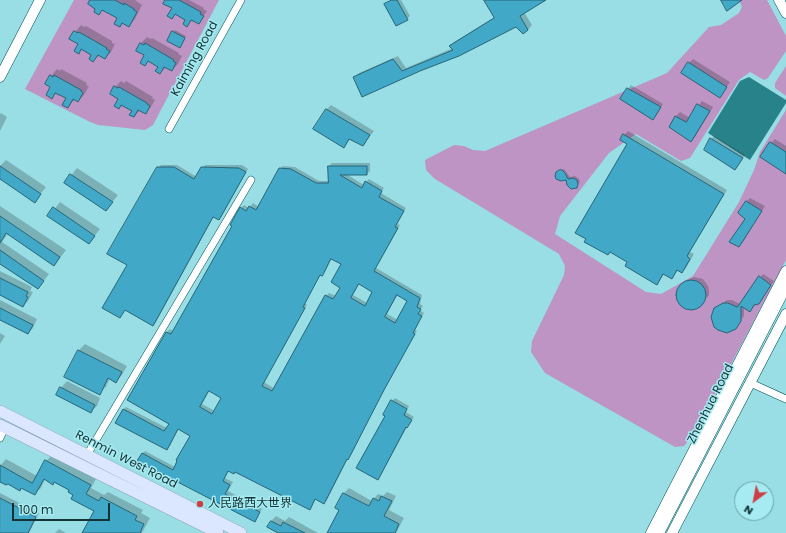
<!DOCTYPE html>
<meta charset="utf-8">
<style>
body{margin:0}
#map{position:relative;width:786px;height:533px;overflow:hidden;background:#99dee4;font-family:Poppins,sans-serif}
canvas{display:block}
.north{position:absolute;left:734px;top:481px;width:40px;height:40px;box-sizing:border-box;background:#a5ebf1;border:1px solid #6ba1a6;border-radius:50%;rotate:212deg;font-size:11px;font-weight:700;line-height:16px;text-align:center;color:#153235}
.north::after{content:'';display:block;margin:auto;width:14px;height:18px;background:#ce3f45;clip-path:polygon(50% 0,100% 100%,50% 72%,0 100%)}
.scale{position:absolute;left:12px;top:503px;width:98px;height:18px;box-sizing:border-box;border:2px solid #153235;border-top:0;padding-left:5px;font-size:12px;line-height:14px;white-space:nowrap;color:#153235;-webkit-text-stroke:3px #a5ebf1;paint-order:stroke}
</style>
<div id="map">
<canvas width="786" height="533"></canvas>
<div class="north">N</div>
<div class="scale">100 m</div>
</div>
<script>
const g = document.querySelector('canvas').getContext('2d');
g.lineJoin = 'round';
function paint(path, color) {
  g.fillStyle = color;
  g.fill(path, 'evenodd');
}
function stroke(path, color, width, dash) {
  g.strokeStyle = color;
  g.lineWidth = width;
  g.lineCap = dash ? 'butt' : 'round';
  g.setLineDash(dash || []);
  g.stroke(path);
}
function label(font, color, halo, rows, align = 'center') {
  g.font = font + ' Poppins,"Noto Sans SC",sans-serif';
  g.lineWidth = 3;
  g.setLineDash([]);
  g.textBaseline = 'middle';
  g.strokeStyle = halo;
  g.fillStyle = color;
  for (const [text, x, y, turn = 0] of rows) {
    g.save();
    g.translate(x, y);
    g.rotate((+turn || 0) * Math.PI / 180);
    g.textAlign = isNaN(turn) ? turn : align;
    if (halo) g.strokeText(text, 0, 0);
    g.fillText(text, 0, 0);
    g.restore();
  }
}
paint(new Path2D(`
 M74,0H219L153,125L145,130L98,125L90,122L25,89Z
 M739,0H767L786,36V51L768,78L764,80L750,72L739,80L690,158L681,161L636,134L609,153L560,216L555,234L646,292L661,294L693,276L739,202L754,170L760,152L786,110V260L694,434L684,446L675,447L545,373L531,352L532,341L564,275L565,266L559,254L435,179L426,170L425,160L454,145L464,146L473,150L485,151L667,73L709,27L721,25L739,13L742,7Z
 M786,66V96L775,88V83Z`), '#bd94c3');
paint(new Path2D(`
 M749,77L786,100V103L750,160L708,133L740,81Z`), '#278289');
paint(new Path2D(`
 M91,0H135L142,5L135,19L129,26L123,22L120,25L118,17L103,9L99,14Z
 M166,0H189L204,8L203,9L207,11L199,23L193,19L187,26L186,20L176,14L172,17L173,8Z
 M391,0H401L410,16L407,19L386,4Z
 M485,0H544L524,12L532,25L528,30L516,26L420,70L355,77L359,73L398,56L406,68L453,48L450,46L454,42L495,17Z
 M81,25L84,27L86,26L112,41V43L115,44L111,52L105,58L99,55L93,61V55L82,49L78,52L79,43L75,32Z
 M175,30L186,36L181,45L173,32Z
 M147,37L151,39L152,38L179,53L178,54L182,56L178,64L172,70L166,67L160,73L159,67L149,61L145,64L146,55L137,50L141,43Z
 M693,59L730,82L720,97L689,63Z
 M57,69L60,71L61,69L87,83L86,85L89,86L84,95L78,101L75,99L68,107L67,98L57,92L52,97V87L46,84L51,76Z
 M121,81L124,83L126,81L153,97L152,98L155,100L151,107L145,113L140,110L134,116L133,110L122,104L119,108V99L115,87Z
 M631,85L663,104L656,115L621,99Z
 M702,101L713,107L695,137L691,141L670,126L676,116L680,112L690,118Z
 M331,105L374,131L363,145L351,138L344,147L315,129L327,109Z
 M1,113L7,117L0,131V114Z
 M628,131L727,190L690,252L694,254L686,268L682,272L678,270L672,278L664,274L657,284L628,261L629,144L624,135Z
 M714,136L745,155L735,169L711,139Z
 M775,139L786,146V173L771,143Z
 M6,160L46,187L35,201L0,178V166Z
 M332,163H370V171L367,174H346L364,185L369,179L384,188L381,193L406,208L397,224L400,225L376,268L422,295L420,304L423,306L420,310L424,313L415,330L417,331L386,386L351,455L348,458L327,500L324,503L316,499L309,509L235,471L229,470L225,478L233,482L228,491L262,509L255,520L142,454L145,451L175,467L191,435L179,428L170,446L167,449L123,410L126,407L167,428L170,423L128,400L167,332L170,329L174,332L234,225L241,208L244,205L249,208L253,203L259,207L280,169L283,166L295,167L319,181H329V166ZM332,258L342,264L341,287L336,296L329,293L326,296L275,389L264,382L307,305L305,303L321,274L325,272ZM359,284L374,292L367,303L353,295ZM398,294L408,300L398,320L387,314ZM209,390L222,397L215,411L202,404Z
 M161,165H177L197,177L205,165H242L248,169L222,216L219,219L214,216L156,322L153,325L126,309L120,317L128,264L158,168Z
 M77,168L118,195L106,210L65,183Z
 M564,169L570,177L575,176L579,179L580,182L576,187L558,172L560,170Z
 M750,198L765,206L743,242L739,246L746,219V202Z
 M60,202L100,229L89,243L49,216Z
 M0,206L66,250L60,258L54,264L0,228Z
 M0,230L7,235L2,242L49,274L38,288L0,262Z
 M0,271L32,287L30,291L33,292L28,301L23,306L0,294Z
 M763,274L774,281L758,303L755,305L750,311L744,307V316L735,328L715,309L727,300H732L740,304Z
 M694,277L703,279L708,286L709,290V295L703,302L699,307L690,309L682,306L677,298V294L681,285L685,281Z
 M0,300L37,319L33,328L28,333L0,319Z
 M0,333L5,336L0,344Z
 M85,344L127,366L122,375L116,382L110,378L106,387L99,393L66,377L79,350Z
 M67,381L100,398L97,406L90,412L61,388Z
 M395,398L409,406L406,412L414,417L407,427L381,475L378,478L386,415L392,401Z
 M52,455L96,479L91,488L104,495L108,492L143,510L141,513L150,518L142,533H84L95,510L75,495L70,490L55,481L53,483L45,479L41,488L34,494L22,487L20,489L8,483L0,481V466L6,459L37,476L46,461Z
 M349,488L372,501L378,494L383,496L387,492L396,496L389,510L404,518L396,533H329L340,509L344,493Z
 M0,493L39,513L29,533H0Z
 M276,516L285,521L289,517L318,533H280L271,521Z
 M59,529L66,533H55Z`), '#0003');
const building = new Path2D(`
 M90,0H115L124,5V3L134,9V10L137,12L129,27L122,23L120,27L114,24L117,18L102,10L99,15L94,12L95,9L88,4Z
 M165,0H179L201,12L200,14L204,16L199,24L191,20L187,27L183,24L185,20L175,14L172,19L167,16L172,8L163,4Z
 M392,0H397L408,20L396,26L384,4Z
 M484,0H546L520,16L528,30L523,34L516,27L459,56L420,71L362,97L353,77L393,59L402,71L453,50L449,46L494,18Z
 M721,0H742L727,11Z
 M74,31L78,33L79,32L107,48L106,49L110,51L105,59L98,55L93,62L89,59L91,55L81,49L79,54L74,51L78,44L69,39Z
 M172,31L185,38L180,48L167,41Z
 M140,43L144,45L145,43L174,60L173,61L176,63L172,71L164,67L160,74L155,71L158,67L148,61L145,66L140,63L144,55L136,51Z
 M688,62L727,87L720,98L681,73Z
 M50,75L53,77L54,75L81,90V91L83,93L78,102L73,99L68,108L62,105L66,98L55,93L52,99L46,95L50,87L45,84Z
 M114,86L118,88L119,87L147,103V104L150,106L146,114L138,110L134,117L129,115L132,111L121,105L119,109L114,106L118,99L110,94Z
 M627,88L661,107L653,120L620,99Z
 M697,104L710,111L691,142L669,127L675,116L686,122Z
 M326,109L370,135L363,146L349,139L344,148L313,129Z
 M623,134L724,194L687,256L690,259L682,273L677,270L672,279L663,274L657,285L625,266L627,262L610,252L608,255L584,242L586,239L575,233L627,144L620,140Z
 M710,138L743,158L735,170L704,150Z
 M770,142L786,152V174L760,157Z
 M0,166L41,194L35,203L0,179Z
 M328,166H367V175H340L362,188L365,181L382,191L379,197L404,211L395,227L398,228L374,271L420,298L417,307L421,309L418,314L422,316L413,333L415,334L384,390L348,460L347,459L324,504L315,499L310,510L235,472L234,474L228,471L223,481L230,485L225,494L260,512L255,522L137,461L142,453L173,470L177,461L176,460L190,436L178,429L167,450L115,423L123,409L164,431L169,424L127,400L166,332L171,334L232,226L230,225L240,207L246,211L249,206L256,210L279,168L291,169L316,183H328ZM331,259L341,264L331,282L340,288L333,299L325,295L272,391L262,386L305,308L303,307L320,275L322,276ZM359,284L372,292L365,306L351,298ZM397,295L407,301L395,323L385,317ZM209,391L221,398L212,414L200,407Z
 M157,167H174L194,179L201,167L239,168L246,172L219,220L213,217L153,326L125,310L120,318L102,308L127,265L107,254Z
 M562,170L565,173L568,179L573,178L577,180L578,184L577,188L571,189L567,185L566,180L561,181L556,179L555,176L556,172L559,170Z
 M70,174L113,202L106,211L64,183Z
 M746,201L762,211L739,247L729,242L745,219L738,213Z
 M53,207L95,236L89,244L47,216Z
 M0,216L60,257L54,266L6,233L0,243Z
 M0,250L44,281L38,289L0,264Z
 M759,276L771,285L759,304L754,305L750,312L741,306V321L736,329L727,333L718,330L714,327L711,317L714,308L723,303H728L737,307Z
 M0,278L28,292L26,296L28,297L23,307L0,295Z
 M676 295a15 15 0 1 1 30 0a15 15 0 1 1-30 0Z
 M0,308L33,325L28,334L0,320Z
 M78,350L122,372L116,383L108,378L100,395L64,377Z
 M60,387L95,405L91,413L56,395Z
 M391,400L407,409L404,415L412,420L407,428L406,427L378,480L356,468L385,416L383,415Z
 M45,460L91,485L86,494L99,501L101,497L137,516L135,520L144,524L140,533H82L94,511L71,499L73,495L68,492L69,490L54,482L53,485L44,479L35,495L21,488L20,491L8,484L6,485L0,482V465L32,483Z
 M343,493L369,506L373,498L379,501L381,496L392,501L384,516L399,524L395,533H327L339,510L335,508Z
 M0,498L36,517L28,533H0Z
 M271,521L281,526L283,522L305,533H278L267,527Z`);
paint(building, '#41a8c8');
stroke(building, '#276578', 1);
const street = new Path2D(`
 M169,129L241,0
 M755,385L786,399
 M0,438L5,427
 M87,455L251,180`);
const secondary = new Path2D(`
 M779,0L786,13
 M0,77L40,0
 M651,533L786,271
 M659,533L786,287
 M672,533L786,314`);
const primary = new Path2D(`
 M0,411L241,533
 M0,425L218,533`);
stroke(street, '#02565c', 8);
stroke(secondary, '#02565c', 11);
stroke(primary, '#869db7', 12);
stroke(street, '#fff', 7);
stroke(secondary, '#fff', 10);
stroke(primary, '#dbe7fe', 11);
for (const [x, y, r, color] of [
 [200,504,4,"#ce3f45"]
]) {
  const dot = new Path2D();
  dot.arc(x, y, r, 0, 2 * Math.PI);
  g.fillStyle = color;
  g.fill(dot);
  stroke(dot, '#a5ebf1', 1.5);
}
label('12px', '#153235', '#a5ebf1', [
 ["Kaiming Road",195,59,-61],
 ["Zhenhua Road",711,404,-63],
 ["Renmin West Road",126,460,27]
]);
label('12px', '#153235', '#a5ebf1', [
 ["人民路西大世界",208,504]
], 'left');
</script>
